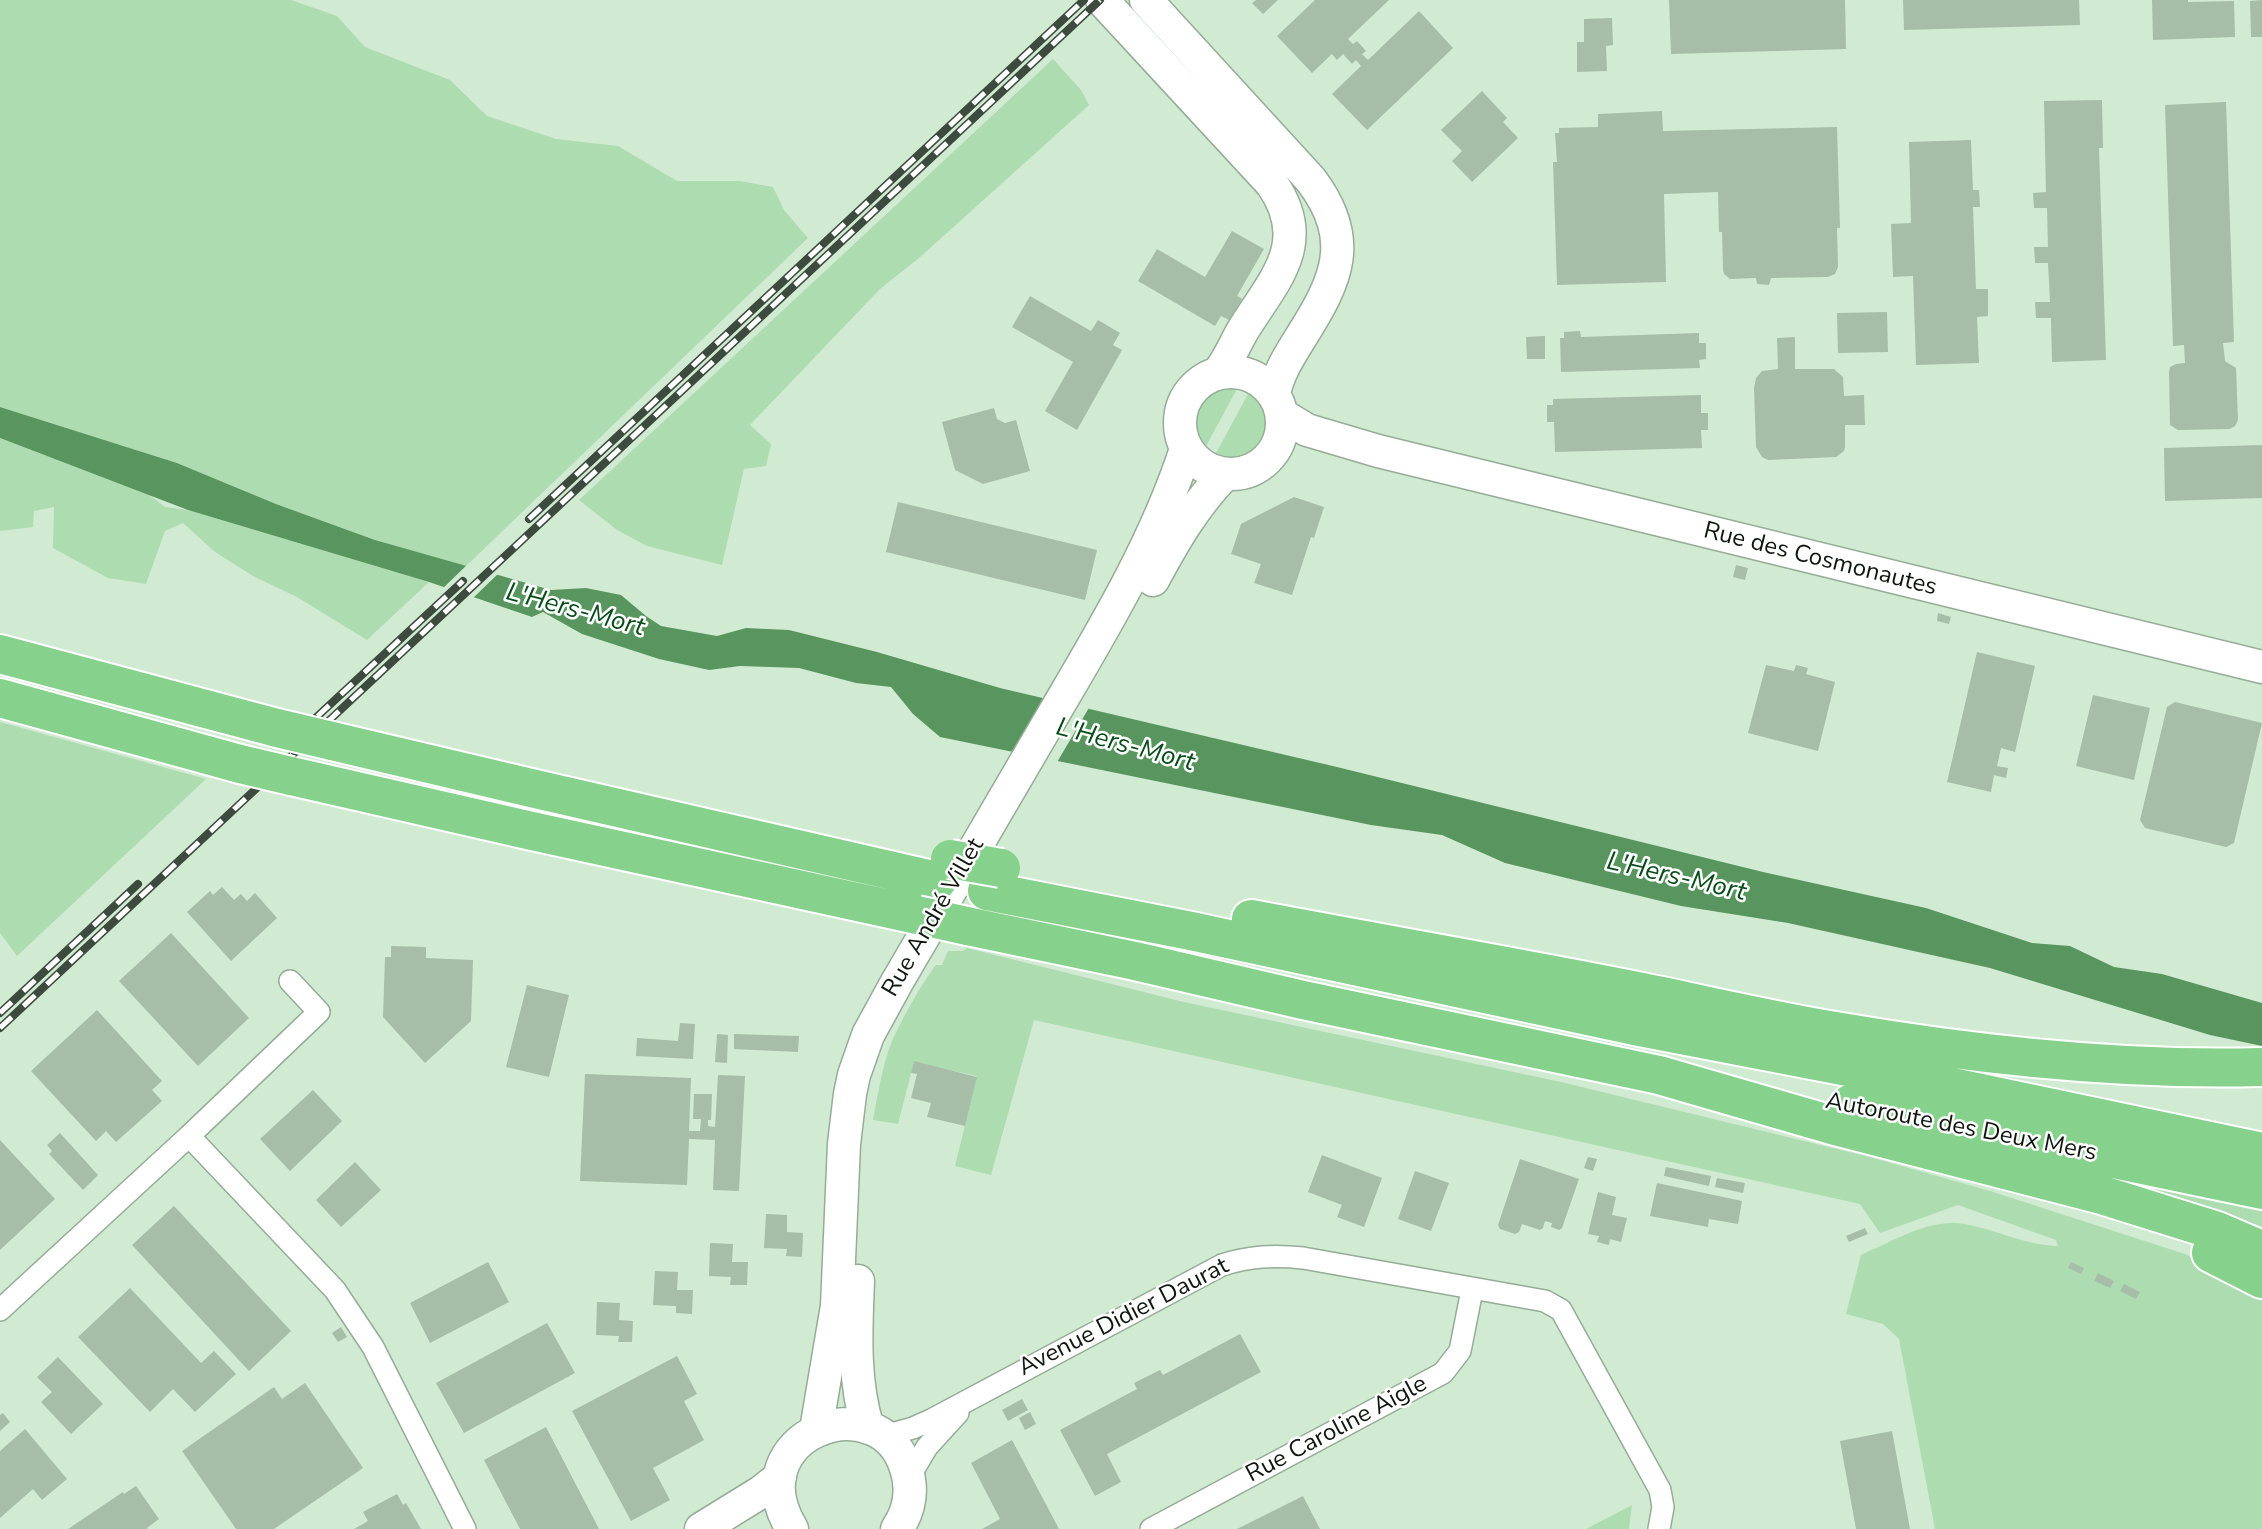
<!DOCTYPE html>
<meta charset="utf-8">
<style>
body{margin:0}
canvas{display:block;background:#d1ead2}
</style>
<canvas width="2262" height="1529"></canvas>
<script>
const g = document.querySelector('canvas').getContext('2d');
g.lineJoin = 'round';
function paint(path, color) {
  g.fillStyle = color;
  g.fill(path, 'evenodd');
}
function stroke(path, color, width, dash) {
  g.strokeStyle = color;
  g.lineWidth = width;
  g.lineCap = dash ? 'butt' : 'round';
  g.setLineDash(dash || []);
  g.stroke(path);
}
function label(font, color, halo, rows, align = 'center') {
  g.font = font + ' "Nunito Sans",sans-serif';
  g.lineWidth = 5;
  g.setLineDash([]);
  g.textBaseline = 'middle';
  g.strokeStyle = halo;
  g.fillStyle = color;
  for (const [text, x, y, turn = 0] of rows) {
    g.save();
    g.translate(x, y);
    g.rotate((+turn || 0) * Math.PI / 180);
    g.textAlign = isNaN(turn) ? turn : align;
    if (halo) g.strokeText(text, 0, 0);
    g.fillText(text, 0, 0);
    g.restore();
  }
}
paint(new Path2D(`
 M0,0H291L337,16L365,47L450,80L487,116L556,139L618,146L677,181H740L773,187L784,210L808,238L465,567L375,540L276,504L177,463L0,407Z
 M1053,59L1081,90L1089,105L919,258L880,289L750,425L771,444L766,466L744,469L722,565L647,546L617,530L579,500Z
 M1231,386L1238,387L1204,450C1183,423 1194,390 1231,386Z
 M1249,392C1288,418 1258,474 1214,457Z
 M0,438L148,494L165,507L188,510L429,582L367,640L297,597L253,576L215,552L183,523L165,531L146,584L108,578L53,548L54,507L34,511L33,527L0,531Z
 M0,722L206,779L17,956L0,933Z
 M967,948L1184,1002L1561,1082L1870,1157L1990,1191L2185,1254L2246,1285L2262,1296V1529H1935L1899,1339L1883,1324L1846,1314L1861,1255C1894,1241 1932,1216 1969,1225C1999,1231 2026,1245 2058,1246L2056,1240L1958,1205L1880,1233L1860,1204L1034,1020L991,1175L955,1166L977,1076L914,1062L898,1124L873,1120C878,1094 882,1066 892,1041C903,1017 920,986 936,965H942L948,951H963Z
 M2126,1181L2262,1211V1238L2124,1188Z
 M1632,1505L1629,1529H1586Z`), '#aedcb1');
paint(new Path2D(`
 M0,407L177,463L276,504L375,540L551,590L586,588L621,595L646,616L661,626L717,636L746,628L789,630L877,652L1000,688L1337,767L1763,872L1926,908L2032,943L2070,946L2114,967L2162,974L2262,1003V1046L2210,1035L1990,968L1788,923L1681,906L1505,863L1442,835L1371,825L940,737L913,714L891,687L856,683L799,668L740,666L709,670L659,659L582,634L543,612L532,617L429,582L188,510L0,438Z`), '#59965f');
paint(new Path2D(`
 M468,564L499,573L471,600L441,590Z
 M1051,697L1090,706L1056,764L1017,756Z`), '#d1ead2');
paint(new Path2D(`
 M1256,0H1278L1263,14L1252,3Z
 M1315,0H1389L1348,39L1353,44L1357,41L1366,51L1362,54L1368,60L1419,11L1453,48L1367,130L1332,94L1361,66L1356,60L1352,64L1343,54L1337,60L1332,54L1312,73L1277,36Z
 M1669,0H1845L1846,49L1671,54Z
 M1903,0H2079L2080,25L1904,30Z
 M2152,0H2188V2L2234,1L2235,37L2153,40Z
 M2262,0V37H2251L2250,1Z
 M1612,18L1613,45L1606,46L1607,71L1577,72V42H1584V19Z
 M1482,91L1507,118L1503,122L1518,138L1472,182L1452,161L1462,151L1441,130Z
 M2102,100L2103,148H2099L2106,360L2052,362L2051,318H2036L2035,302H2050L2048,263H2035L2034,247H2048L2047,208H2034L2033,193L2046,192L2044,101Z
 M2226,102L2234,342L2223,343L2225,361L2236,368L2238,420L2235,426L2230,429L2178,430L2170,425L2169,372L2170,367L2176,364L2185,363L2184,345L2173,346L2165,105Z
 M1662,111L1663,131L1837,127L1840,228H1837L1838,267L1835,274L1828,277L1771,278L1769,285L1757,284L1756,278L1730,279L1724,274L1723,270L1722,232H1719L1718,192L1664,194L1666,282L1557,285L1553,162H1557L1555,133H1559V128L1598,127V114Z
 M1971,140L1973,190H1979L1980,207H1973L1976,289H1988V316L1977,317L1979,363L1916,365L1913,276L1893,277L1891,224L1911,223L1909,142Z
 M1232,231L1264,249L1237,296L1242,299L1229,320L1221,316L1215,326L1138,281L1157,249L1205,277Z
 M1030,296L1091,331L1098,320L1120,333L1113,345L1122,350L1077,430L1045,411L1073,362L1012,327Z
 M1887,312L1888,352L1838,353L1837,313Z
 M1580,331L1581,337L1699,333V343H1706V359L1699,360L1700,368L1561,372L1560,338H1564V332Z
 M1545,336V359H1527L1526,337Z
 M1795,337V369H1834L1843,377L1844,396L1864,395L1865,425H1845V447L1844,451L1836,457L1768,460L1762,457L1756,447L1754,388L1756,378L1762,371L1778,369L1777,338Z
 M1701,395V413H1708V430H1701L1702,448L1555,452L1554,422H1547V405H1553V399Z
 M994,408L997,419L1005,423L1016,420L1030,471L983,484L955,470L942,422Z
 M2262,445V498L2165,501L2164,448Z
 M1294,497L1324,507L1314,538L1311,537L1292,595L1254,583L1261,564L1231,554L1241,524Z
 M898,502L1097,550L1085,600L886,552Z
 M1736,565L1748,568L1745,580L1733,577Z
 M1938,613L1951,617L1949,624L1937,621Z
 M1977,652L2035,666L2015,752L2001,748L1997,766L2008,768L2006,778L1994,775L1991,792L1947,782Z
 M1766,665L1794,671L1796,665L1808,668L1806,674L1835,682L1818,751L1748,733Z
 M2093,695L2150,708L2134,780L2076,766Z
 M2175,702L2262,723L2234,843L2226,847L2145,828L2140,820L2167,707Z
 M222,887L234,900L241,894L247,901L255,893L277,918L231,961L187,912L210,891L213,895Z
 M171,933L249,1018L198,1066L119,981Z
 M391,946L426,947V958L473,960L471,1021L425,1063L383,1017L385,957H391Z
 M527,985L569,995L549,1077L506,1067Z
 M97,1010L162,1081L152,1090L162,1101L116,1142L106,1131L96,1141L31,1071Z
 M680,1023L695,1024L693,1059L636,1056L637,1038L678,1041Z
 M717,1034L728,1035L727,1063L715,1062Z
 M734,1034L799,1036L798,1052L734,1049Z
 M914,1061L977,1077L965,1126L927,1117L931,1103L911,1098L917,1074L911,1073Z
 M585,1074L691,1078L689,1131H700L701,1119H693L694,1094H712L711,1120H708V1126L715,1127L718,1075L745,1076L739,1191L713,1190L715,1140L689,1139L687,1185L580,1181Z
 M313,1090L342,1121L290,1171L260,1139Z
 M60,1133L98,1175L83,1190L49,1154L52,1151L47,1145Z
 M0,1140L55,1199L0,1250Z
 M1322,1155L1382,1178L1364,1227L1337,1217L1342,1205L1308,1192Z
 M1588,1157L1597,1159L1593,1171L1584,1168Z
 M1520,1159L1579,1179L1562,1228L1559,1230L1551,1227L1552,1223L1545,1221L1543,1228L1540,1230L1522,1224L1519,1232L1515,1234L1500,1229L1498,1225Z
 M355,1162L381,1190L341,1227L316,1200Z
 M1666,1167L1711,1176L1709,1186L1664,1176Z
 M1415,1171L1449,1183L1431,1231L1398,1219Z
 M1717,1178L1745,1183L1743,1193L1715,1187Z
 M1657,1183L1742,1201L1738,1224L1709,1219L1708,1227L1650,1216Z
 M1598,1192L1616,1197L1612,1215L1627,1218L1621,1242L1610,1239L1609,1245L1597,1242L1599,1236L1588,1234Z
 M174,1206L291,1331L249,1371L132,1245Z
 M766,1214L787,1215V1232L803,1233L802,1257L786,1256L787,1249L764,1248Z
 M1865,1228L1868,1234L1849,1242L1846,1236Z
 M710,1243L733,1244L732,1262H748L747,1285H730L731,1277L709,1276Z
 M488,1262L509,1302L430,1343L410,1303Z
 M2071,1262L2084,1268L2081,1274L2068,1268Z
 M655,1271L678,1272L677,1290H693L692,1314L676,1313V1306L653,1305Z
 M2098,1273L2114,1281L2110,1288L2094,1281Z
 M2124,1284L2140,1292L2136,1299L2120,1291Z
 M130,1288L201,1363L214,1351L236,1374L195,1412L173,1389L150,1412L78,1337Z
 M597,1302L620,1303L619,1320L633,1321L632,1342H618L619,1336L596,1335Z
 M547,1323L575,1373L464,1433L436,1383Z
 M341,1327L347,1337L338,1342L332,1333Z
 M1240,1334L1261,1372L1107,1454L1121,1482L1095,1496L1060,1430L1137,1389L1134,1383L1160,1370L1163,1375Z
 M677,1356L697,1394L684,1401L704,1440L653,1468L670,1500L631,1521L572,1411Z
 M58,1357L103,1404L71,1434L41,1402L52,1392L37,1377Z
 M305,1383L363,1468L274,1529H236L182,1451L274,1387L282,1399Z
 M1022,1399L1028,1410L1008,1421L1002,1410Z
 M1030,1412L1036,1424L1025,1430L1019,1418Z
 M3,1413L10,1422L0,1431V1415Z
 M546,1427L599,1529H520L484,1460Z
 M25,1429L67,1479L42,1500L33,1489L0,1518V1451Z
 M1892,1431L1910,1529H1856L1840,1441Z
 M1012,1440L1059,1529H982L1000,1519L971,1463Z
 M136,1486L159,1519L147,1528L148,1529H68L123,1492L124,1494Z
 M397,1494L403,1505L406,1503L421,1529H354L368,1521L363,1512Z
 M1303,1496L1320,1529H1237Z`), '#a6bea7');
const street = new Path2D(`
 M290,981L319,1012L189,1136L335,1290L373,1347L465,1529
 M0,1310L189,1136
 M884,1436L913,1428L931,1420L1222,1265C1250,1256 1274,1255 1303,1258L1545,1301L1561,1310L1660,1490L1663,1507L1659,1529
 M909,1477L927,1447L958,1413
 M1151,1529L1443,1373L1460,1351L1472,1290`);
const secondary = new Path2D(`
 M1102,0L1272,184C1313,243 1274,280 1243,330C1235,344 1229,359 1219,372
 M1146,0L1311,180C1356,240 1337,280 1301,337C1290,355 1278,373 1274,394
 M1180 423a51 51 0 1 1 102 0a51 51 0 1 1-102 0Z
 M1282,415L1307,430L1378,451L2262,667
 M1153,580C1174,541 1194,506 1225,474
 M858,1281C856,1329 853,1382 868,1428
 M816,1430L837,1306L844,1144L850,1094L854,1075L868,1035L897,982C949,893 1001,804 1053,715C1104,628 1155,544 1186,449
 M701,1529L761,1492L780,1477
 M792,1529C735,1435 879,1381 906,1468C913,1489 910,1510 897,1529`);
const highway = new Path2D(`
 M0,654L277,728
 M0,698L240,764
 M332,741L531,788L937,881
 M291,776L532,831L917,915
 M987,891L1191,931L1639,1027L1952,1087L2262,1152
 M1251,919C1382,944 1512,966 1642,992C1706,1005 1770,1020 1835,1031C1975,1055 2120,1071 2262,1067
 M967,926L1135,961L1303,1000L1659,1075L1832,1125L2102,1195L2217,1231L2262,1250
 M1850,1104L2262,1190
 M2211,1253L2262,1279`);
stroke(street, '#95ad96', 24);
stroke(secondary, '#95ad96', 35);
stroke(highway, '#fff', 42);
stroke(street, '#fff', 21);
stroke(secondary, '#fff', 32);
stroke(highway, '#86d28d', 38);
const rail = new Path2D(`
 M529,519L1084,0
 M294,738L463,581
 M0,1013L138,884
 M0,1028L1100,0`);
stroke(rail, '#3d4a3e', 8);
stroke(rail, '#fff', 5, [16]);
const highwayBridge = new Path2D(`
 M277,728L332,741
 M240,764L291,776
 M950,859L1001,868
 M917,915L967,926`);
stroke(highwayBridge, '#fff', 42, []);
stroke(highwayBridge, '#86d28d', 38);
label('24px', '#0e170f', '#fff', [
 ["Rue des Cosmonautes",1820,560,14],
 ["Rue André Villet",934,918,-60],
 ["Autoroute des Deux Mers",1961,1128,11],
 ["Avenue Didier Daurat",1124,1318,-27],
 ["Rue Caroline Aigle",1337,1430,-28]
]);
label('italic 26px', '#084e19', '#fff', [
 ["L'Hers-Mort",575,611,15],
 ["L'Hers-Mort",1125,746,15],
 ["L'Hers-Mort",1676,878,13]
]);
</script>
